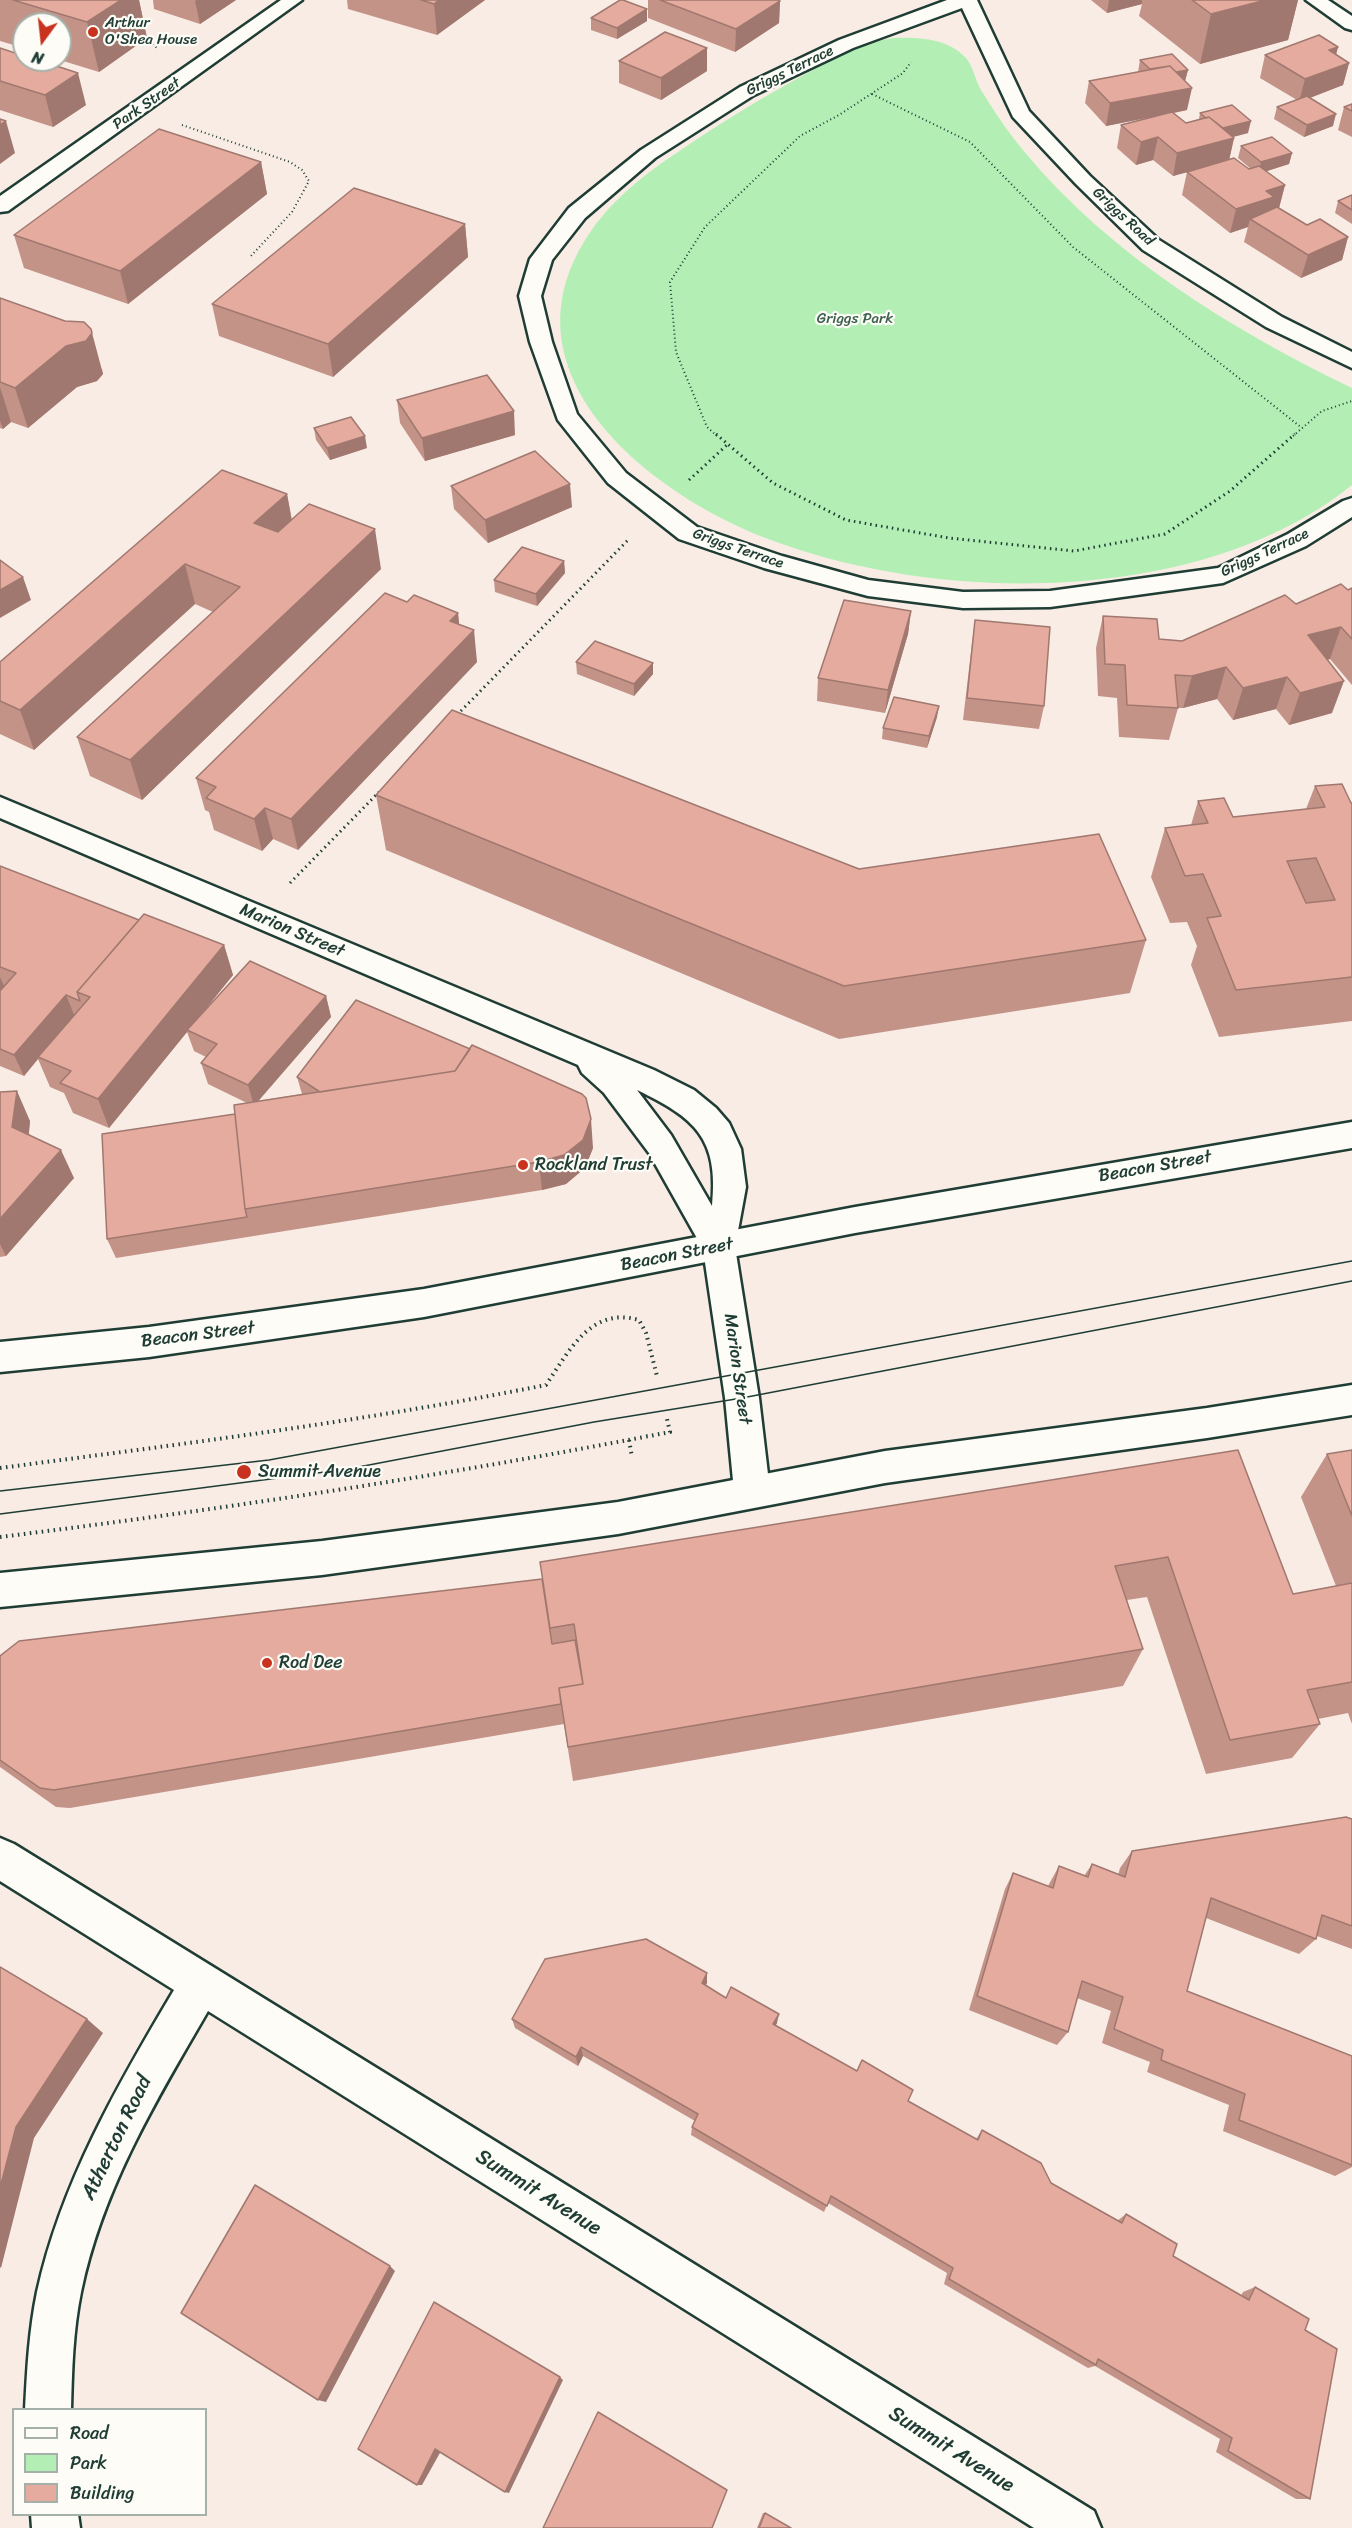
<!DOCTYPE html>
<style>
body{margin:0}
#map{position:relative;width:1352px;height:2528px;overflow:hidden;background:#f8ece5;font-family:Sriracha,sans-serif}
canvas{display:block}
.legend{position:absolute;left:12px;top:2408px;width:195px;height:108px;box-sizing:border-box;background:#fdfcf7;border:2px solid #a4b0a9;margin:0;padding:8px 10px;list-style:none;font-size:18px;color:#1f3d34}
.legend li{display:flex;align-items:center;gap:12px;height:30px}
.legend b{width:30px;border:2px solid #a4b0a9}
.north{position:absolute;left:12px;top:12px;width:60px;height:60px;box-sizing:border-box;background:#fdfcf7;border:2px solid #a4b0a9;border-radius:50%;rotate:195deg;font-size:16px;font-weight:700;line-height:24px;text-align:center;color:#1f3d34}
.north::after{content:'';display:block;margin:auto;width:21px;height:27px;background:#c8321e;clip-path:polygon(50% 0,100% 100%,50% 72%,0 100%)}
</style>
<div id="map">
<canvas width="1352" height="2528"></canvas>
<ul class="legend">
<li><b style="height:8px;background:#fdfcf7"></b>Road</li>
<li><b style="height:16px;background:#b3efb5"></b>Park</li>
<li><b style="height:16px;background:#e4ab9e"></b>Building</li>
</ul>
<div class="north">N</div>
</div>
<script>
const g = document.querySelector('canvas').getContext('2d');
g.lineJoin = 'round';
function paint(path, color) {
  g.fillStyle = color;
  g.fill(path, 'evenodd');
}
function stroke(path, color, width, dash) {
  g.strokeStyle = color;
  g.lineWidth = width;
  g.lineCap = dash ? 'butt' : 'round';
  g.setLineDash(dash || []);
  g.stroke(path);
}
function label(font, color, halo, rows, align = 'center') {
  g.font = font + ' Sriracha,sans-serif';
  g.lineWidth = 4.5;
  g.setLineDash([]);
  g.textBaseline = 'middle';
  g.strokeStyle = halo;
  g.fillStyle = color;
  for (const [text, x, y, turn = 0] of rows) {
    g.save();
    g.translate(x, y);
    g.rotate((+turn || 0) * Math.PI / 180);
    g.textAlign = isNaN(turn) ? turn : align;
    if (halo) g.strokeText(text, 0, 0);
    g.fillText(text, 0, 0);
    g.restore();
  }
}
paint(new Path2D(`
 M893,38C917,37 947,38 965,57C973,65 975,80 981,90C994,111 1007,131 1023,150C1108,254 1232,330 1352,388V485C1204,605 943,605 771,540C650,495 493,372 591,231C613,199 646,173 678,152C723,121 768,94 815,69C840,56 865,42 893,38Z`), '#b3efb5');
const minor = new Path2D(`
 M281,0H302L8,211L0,212V196Z
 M947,0H977L1029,111L1090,176L1159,240L1282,317L1352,352V368L1266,327L1143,250L1076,184L1013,117L962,8L853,48L754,95L655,158L585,218L552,260L541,296L552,342L577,414L626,473L697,527L782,556L868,580L963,592L1050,591L1218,568L1288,534L1343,501L1352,498V517L1306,546L1223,583L1050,607L963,608L868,596L764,568L679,539L608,483L558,420L530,342L519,296L530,259L569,208L641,150L740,87L839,40Z
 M0,797L654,1070L694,1090L716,1108L729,1123L741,1149L746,1187L735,1247L759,1398L770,1491L765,1502L752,1507L739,1502L734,1491L725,1398L703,1249L649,1153L604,1093L582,1073L578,1065L0,818ZM637,1090C695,1118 719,1138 712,1206L671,1135Z
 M0,1838L14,1844L1094,2511L1101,2528H1034L208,2011C156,2100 102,2190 81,2292C73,2331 72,2370 71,2410H25C27,2370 29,2331 37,2292C61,2183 118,2084 174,1990L0,1881Z
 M31,2514H78L80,2528H32Z`);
const major = new Path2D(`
 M1306,0H1328L1352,16V30L1345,28Z
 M1352,1122V1148L855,1233L424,1317L149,1357L0,1372V1342L149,1327L424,1289L855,1207Z
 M1352,1385V1415L1207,1438L885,1483L618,1534L322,1575L0,1607V1573L322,1541L618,1502L885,1451L1207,1408Z`);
stroke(minor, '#1f3d34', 5);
stroke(major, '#1f3d34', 5);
stroke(new Path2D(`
 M144,36L158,49
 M872,94L970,142L1073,247L1302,428
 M182,125L290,162L302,170L309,181L292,212L250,257
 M717,436L707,427L676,352L670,282L705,227L800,136L839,115L903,73L911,62
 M1293,436L1322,411L1352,401`), '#1f3d34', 2, [1, 3]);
stroke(new Path2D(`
 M716,434L773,483L846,520L949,538L1074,551L1165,534L1230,491L1295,434
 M689,480L728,444
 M457,715L628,540
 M290,883L379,792`), '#1f3d34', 3, [1.5, 4]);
stroke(new Path2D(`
 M629,1440L632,1457
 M0,1468C183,1444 365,1421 546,1385C569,1351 591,1306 639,1320L646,1333L657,1376
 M0,1537C225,1509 448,1475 670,1432L667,1419`), '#1f3d34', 4, [1.5, 4.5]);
paint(minor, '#fdfcf7');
paint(major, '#fdfcf7');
stroke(new Path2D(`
 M0,1491L269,1460L1352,1261
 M0,1514L348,1469L594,1422L742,1398L1352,1281`), '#1f3d34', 1.5);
paint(new Path2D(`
 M0,0H139L147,38L99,72L60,60V24H24V48L0,41Z
 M153,0H236L200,24L154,9Z
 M347,0H485L437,35L348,9Z
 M648,0H778L780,1L779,23L735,52L648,18Z
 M1091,0H1298L1288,40L1200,64L1139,16L1142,4L1107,13Z
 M647,9V21L617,39L591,30V18Z
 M1338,47L1336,55L1349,63L1343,85L1310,98L1333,126L1304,137L1274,119L1277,107L1297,100L1260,78L1265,55Z
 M0,48L86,105L53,127L0,110Z
 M707,48V71L661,100L619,83V61Z
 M1140,60L1188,70L1185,81L1187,110L1174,113L1186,123L1199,119L1200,113L1248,133L1233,137L1234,138L1229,159L1249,169H1251L1238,158L1241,146L1292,153L1289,164L1266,171L1285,185L1279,208L1307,225L1348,237L1342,260L1301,278L1244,242L1248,227L1230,233L1182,195L1187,172L1173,176L1153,160L1136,165L1117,148L1121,125L1151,117L1106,126L1085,103L1089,81L1138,72Z
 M1352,104V137L1338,130L1344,107Z
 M261,162L267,194L128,304L24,268L14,235Z
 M1352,195V224L1335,213L1338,201Z
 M465,224L468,257L333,377L219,336L212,304Z
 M0,298L102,369L103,374L97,381L77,387L28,428L11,422L3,429L0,428Z
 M397,400L515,435L425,461L400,423Z
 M314,428L367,448L330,460L316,440Z
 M451,486L572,507L488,543L454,509Z
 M287,494L292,520L381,569L142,800L90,776L77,737L213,612L195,604L34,750L0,734V662Z
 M564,561L565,573L537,606L495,592L494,580Z
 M1352,588V685L1330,659L1327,660L1332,713L1289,725L1276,709L1233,720L1217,699L1183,708H1178L1169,740L1119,737L1117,698L1098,696L1096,648L1103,616L1159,639L1182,641L1296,604Z
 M407,602L458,613L459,624L477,662L298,850L273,839L262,851L214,830L209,812L205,810L196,778Z
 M911,611L908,634L885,713L817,701L818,678Z
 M975,620L1044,706L1039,729L963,720L972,643Z
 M576,662L653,663V674L634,696L577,674Z
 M937,717L927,748L882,739L883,728Z
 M1315,786L1352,803V1021L1219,1037L1191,965L1197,946L1187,922L1170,923L1151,877L1165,828L1191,825L1198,801L1233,817L1306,809Z
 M376,795L859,869L1146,940L1130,993L839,1039L386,850Z
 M0,866L139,920L224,945L233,975L204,1011L326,996L331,1017L258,1101L302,1094L297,1077L593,1148L585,1168L566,1184L542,1190L116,1258L107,1239L247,1103L208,1084L201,1063L206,1057L194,1051L187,1032L109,1128L73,1113L64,1093L50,1087L38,1059L24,1076L0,1066V991L4,986L0,990Z
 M0,1092L30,1121L29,1134L74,1178L6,1256L0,1257Z
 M1238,1450L1293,1594L1336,1586L1301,1497L1327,1454L1352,1450V1724L1348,1713L1318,1719L1320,1724L1292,1758L1206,1774L1147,1597L1127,1600L1143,1649L1123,1686L573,1781L564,1724L70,1808L56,1807L0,1767V1656L542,1579Z
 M1352,1819V1949L1317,1936L1316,1939L1299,1954L1206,1918L1187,1991L1352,2056V2167L1335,2176L1223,2131L1229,2105L1147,2072L1150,2062L1102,2043L1111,2011L1077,1998L1068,2032L1057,2045L969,2010L1005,1889L1013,1873L1048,1886L1059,1866L1084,1876L1092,1864L1118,1875L1120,1868L1132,1851Z
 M707,1983L706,1985L726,1998L777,2023L775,2026L955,2128L976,2139L982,2130L1051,2183L1117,2221L1126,2214L1173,2256L1241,2296L1243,2292L1255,2287L1305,2330L1310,2499H1296L1216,2452L1220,2439L1095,2366L1088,2368L944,2284L947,2273L828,2203L824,2212L691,2135L692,2127L695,2121L583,2056L578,2066L515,2028L512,2019Z
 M763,2513H765L791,2528H757Z`), '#c49388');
paint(new Path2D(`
 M121,0H139L147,38L99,72L87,22Z
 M197,0H236L200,24L195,1Z
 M439,0H485L437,35L434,4Z
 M1109,0H1142V4L1107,13Z
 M1266,0H1298L1288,40L1200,64L1211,14Z
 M780,1L779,23L735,52L736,29Z
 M647,9V21L617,39V28Z
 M1338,47L1332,69L1349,63L1343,85L1299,102L1305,79L1329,50Z
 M707,48V71L661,100V78Z
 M1188,70L1185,81L1156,76Z
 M78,73L86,105L53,127L45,95Z
 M1192,88L1187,110L1106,126L1110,103Z
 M1336,114L1333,126L1304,137L1307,125Z
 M6,121L15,153L0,164V125Z
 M1251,121L1248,133L1217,141L1219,129Z
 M1158,137L1153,160L1136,165L1141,142Z
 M1234,138L1229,161L1173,176L1177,153Z
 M1292,153L1289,164L1258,174L1261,162Z
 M261,162L267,194L128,304L120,271Z
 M1285,185L1279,208L1250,219L1248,227L1230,233L1236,209L1266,191Z
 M465,224L468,257L333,377L328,344Z
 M1348,237L1342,260L1301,278L1308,255Z
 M91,329L103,374L97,381L77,387L28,428L15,388L66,346Z
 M0,387L11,422L3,429L0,421Z
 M514,411L515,435L425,461L422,438Z
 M365,436L367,448L330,460L327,448Z
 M570,484L572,507L488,543L485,520Z
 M287,494L294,534L263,564L254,523Z
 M375,529L381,569L142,800L130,760Z
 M564,561L565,573L537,606L536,594Z
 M185,564L195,604L34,750L20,710Z
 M23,577L31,600L0,618V590Z
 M911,611L908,634L885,713L888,690Z
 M458,613L461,643L474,630L477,662L298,850L291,819L450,621Z
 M1341,627L1330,659L1297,668L1308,635Z
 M653,663V674L634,696V684Z
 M1226,667L1217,699L1183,708L1192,676Z
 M1287,677L1276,709L1233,720L1243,688Z
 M1344,681L1332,713L1289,725L1300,693Z
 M939,706L937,717L927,748L929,736Z
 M265,808L273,839L262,851L254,819Z
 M224,945L233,975L188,1031L187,1030V1032L109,1128L98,1099Z
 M0,977L4,986L0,990Z
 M66,995L75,1017L38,1057V1059L24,1076L14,1055Z
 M326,996L331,1017L254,1106L248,1085Z
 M17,1091L30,1121L26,1156L12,1127Z
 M591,1119L593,1148L585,1168L566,1184L542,1190L539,1162Z
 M61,1150L74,1178L6,1256L0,1244V1219Z
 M707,1973V1983L701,1993L702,1983Z
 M779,2014L777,2023L771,2034L773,2024Z
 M87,2019L103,2033L34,2138L1,2268L0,2267V2188L16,2127Z
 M581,2047L583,2056L578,2066L576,2057Z
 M390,2266L395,2271L326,2402L318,2400Z
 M560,2377L563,2380L509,2493L505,2492Z
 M435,2449L441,2451L422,2485H417Z`), '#a0786f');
const building = new Path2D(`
 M13,0H121L87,22Z
 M421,0H439L434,4Z
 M620,0H623L647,9L617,28L591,18Z
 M660,0H778L780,1L736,29Z
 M1192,0H1266L1211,14Z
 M665,32L707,48L661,78L619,61Z
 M1319,35L1338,47L1329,50L1349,63L1305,79L1265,55Z
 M0,48L24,56V60H38L78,73L45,95L0,81Z
 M1172,54L1188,70L1176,72L1170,66L1150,69L1140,60Z
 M1170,66L1192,88L1110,103L1089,81Z
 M1307,96L1336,114L1307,125L1277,107Z
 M1352,104V111L1344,107Z
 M1232,105L1251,121L1223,128L1209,117L1206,118L1200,113Z
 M1172,112L1186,123L1209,117L1234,138L1177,153L1158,137L1141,142L1121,125Z
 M0,119L6,121L0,125Z
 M159,129L261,162L120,271L14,235Z
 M1272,137L1292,153L1261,162L1241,146Z
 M1234,158L1249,169L1259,166L1285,185L1266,191L1274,197L1236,209L1187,172Z
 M354,188L465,224L328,344L212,304Z
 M1352,195V210L1338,201Z
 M1277,207L1307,225L1320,219L1348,237L1308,255L1250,219Z
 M0,298L65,321L84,322L91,329L92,333L86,341L66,346L15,388L0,382Z
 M487,375L514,411L422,438L397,400Z
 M351,417L365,436L327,448L314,428Z
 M535,451L570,484L485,520L451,486Z
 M222,470L287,494L254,523L278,532L309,504L375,529L130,760L77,737L240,587L185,564L20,710L0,701V662Z
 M522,547L564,561L536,594L494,580Z
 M0,560L23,577L0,590Z
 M1341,584L1348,590L1352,588V639L1341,627L1308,635L1344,681L1300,693L1287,677L1243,688L1226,667L1192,676L1175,675L1178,708L1127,705L1125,665L1105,664L1103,616L1157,619L1159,639L1182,641L1285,595L1296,604Z
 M385,593L407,602L414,595L458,613L450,621L474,630L291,819L265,808L254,819L206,798L216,787L196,778Z
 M844,600L911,611L888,690L818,678Z
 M975,620L1050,627L1044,706L967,698Z
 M595,641L653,663L634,684L576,662Z
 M894,697L939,706L929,736L883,728Z
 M452,710L859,869L1099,834L1146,940L844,986L376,795Z
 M1342,784L1351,803H1352V977L1236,990L1207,918L1221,916L1203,874L1185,876L1165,828L1208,823L1198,801L1224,798L1233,817L1325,807L1315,786ZM1316,858L1335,900L1306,903L1287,861Z
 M0,866L139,920L77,992L80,1001L66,995L14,1055L0,1049V991L16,973L0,967Z
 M144,914L224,945L98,1099L60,1083L71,1071L38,1057L90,997L77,992Z
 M250,961L326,996L248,1085L201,1063L217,1044L187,1030Z
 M356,1000L470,1049L455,1071L320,1092L297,1077Z
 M472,1045L582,1094L586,1098L591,1119L583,1140L564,1155L539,1162L245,1209L234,1105L455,1071Z
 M17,1091L12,1127L61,1150L0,1219V1092Z
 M235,1114L245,1209L247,1217L107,1239L102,1134Z
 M1238,1450L1293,1594L1352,1583V1682L1307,1690L1320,1724L1230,1740L1168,1557L1115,1566L1143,1649L568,1747L559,1688L583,1684L574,1624L550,1628L540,1562Z
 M1352,1450V1516L1327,1454Z
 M542,1579L552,1644L575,1640L583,1684L559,1688L561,1704L54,1790L40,1788L0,1760V1656L19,1641Z
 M1346,1817L1352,1819V1926L1322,1915L1316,1939L1211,1898L1187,1991L1352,2056V2165L1239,2120L1245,2094L1161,2060L1163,2050L1114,2029L1123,1997L1082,1981L1068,2032L977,1996L1013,1873L1053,1888L1059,1866L1088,1877L1092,1864L1125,1877L1132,1851Z
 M646,1939L707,1973L702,1983L726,1998L731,1987L779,2014L773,2024L857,2071L862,2060L913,2090L908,2101L978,2140L982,2130L1041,2163L1051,2183L1122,2223L1126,2214L1177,2244L1173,2256L1249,2300L1255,2287L1309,2319L1305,2330L1337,2349L1310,2499L1228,2451L1232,2438L1098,2359L1096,2365L949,2279L953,2268L831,2196L827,2206L692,2127L698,2114L581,2047L576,2057L512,2019L545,1959Z
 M0,1967L87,2019L16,2127L0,2188Z
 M255,2185L390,2266L318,2400L181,2313Z
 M434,2302L560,2377L505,2492L435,2449L417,2485L358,2449Z
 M598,2412L727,2490L712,2528H543Z
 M765,2513L791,2528H759Z`);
paint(building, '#e4ab9e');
stroke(building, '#a0786f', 1.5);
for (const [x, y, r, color] of [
 [93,32,6,"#c8321e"],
 [523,1165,6,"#c8321e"],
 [244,1472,8,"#c8321e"],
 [267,1663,6,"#c8321e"]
]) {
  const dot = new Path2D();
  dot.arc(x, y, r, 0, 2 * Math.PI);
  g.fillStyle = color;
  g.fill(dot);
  stroke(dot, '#fdfcf7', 2);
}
label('15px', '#1f3d34', '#fdfcf7', [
 ["Arthur",105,23],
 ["O'Shea House",105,40]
], 'left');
label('15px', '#1f3d34', '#fdfcf7', [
 ["Griggs Terrace",790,71,-26],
 ["Park Street",147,104,-35],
 ["Griggs Road",1123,217,43],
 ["Griggs Terrace",738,549,19],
 ["Griggs Terrace",1265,553,-25]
]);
label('15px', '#3d614e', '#fdfcf7', [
 ["Griggs Park",855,319]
]);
label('18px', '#1f3d34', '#fdfcf7', [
 ["Marion Street",292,931,23],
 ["Beacon Street",1155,1167,-10],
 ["Beacon Street",677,1255,-11],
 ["Beacon Street",198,1335,-7],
 ["Marion Street",737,1369,82]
]);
label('18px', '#1f3d34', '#fdfcf7', [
 ["Rockland Trust",535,1165],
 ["Summit Avenue",258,1472],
 ["Rod Dee",279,1663]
], 'left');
label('21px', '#1f3d34', '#fdfcf7', [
 ["Atherton Road",117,2138,-64],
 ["Summit Avenue",538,2193,32],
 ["Summit Avenue",951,2450,32]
]);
</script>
